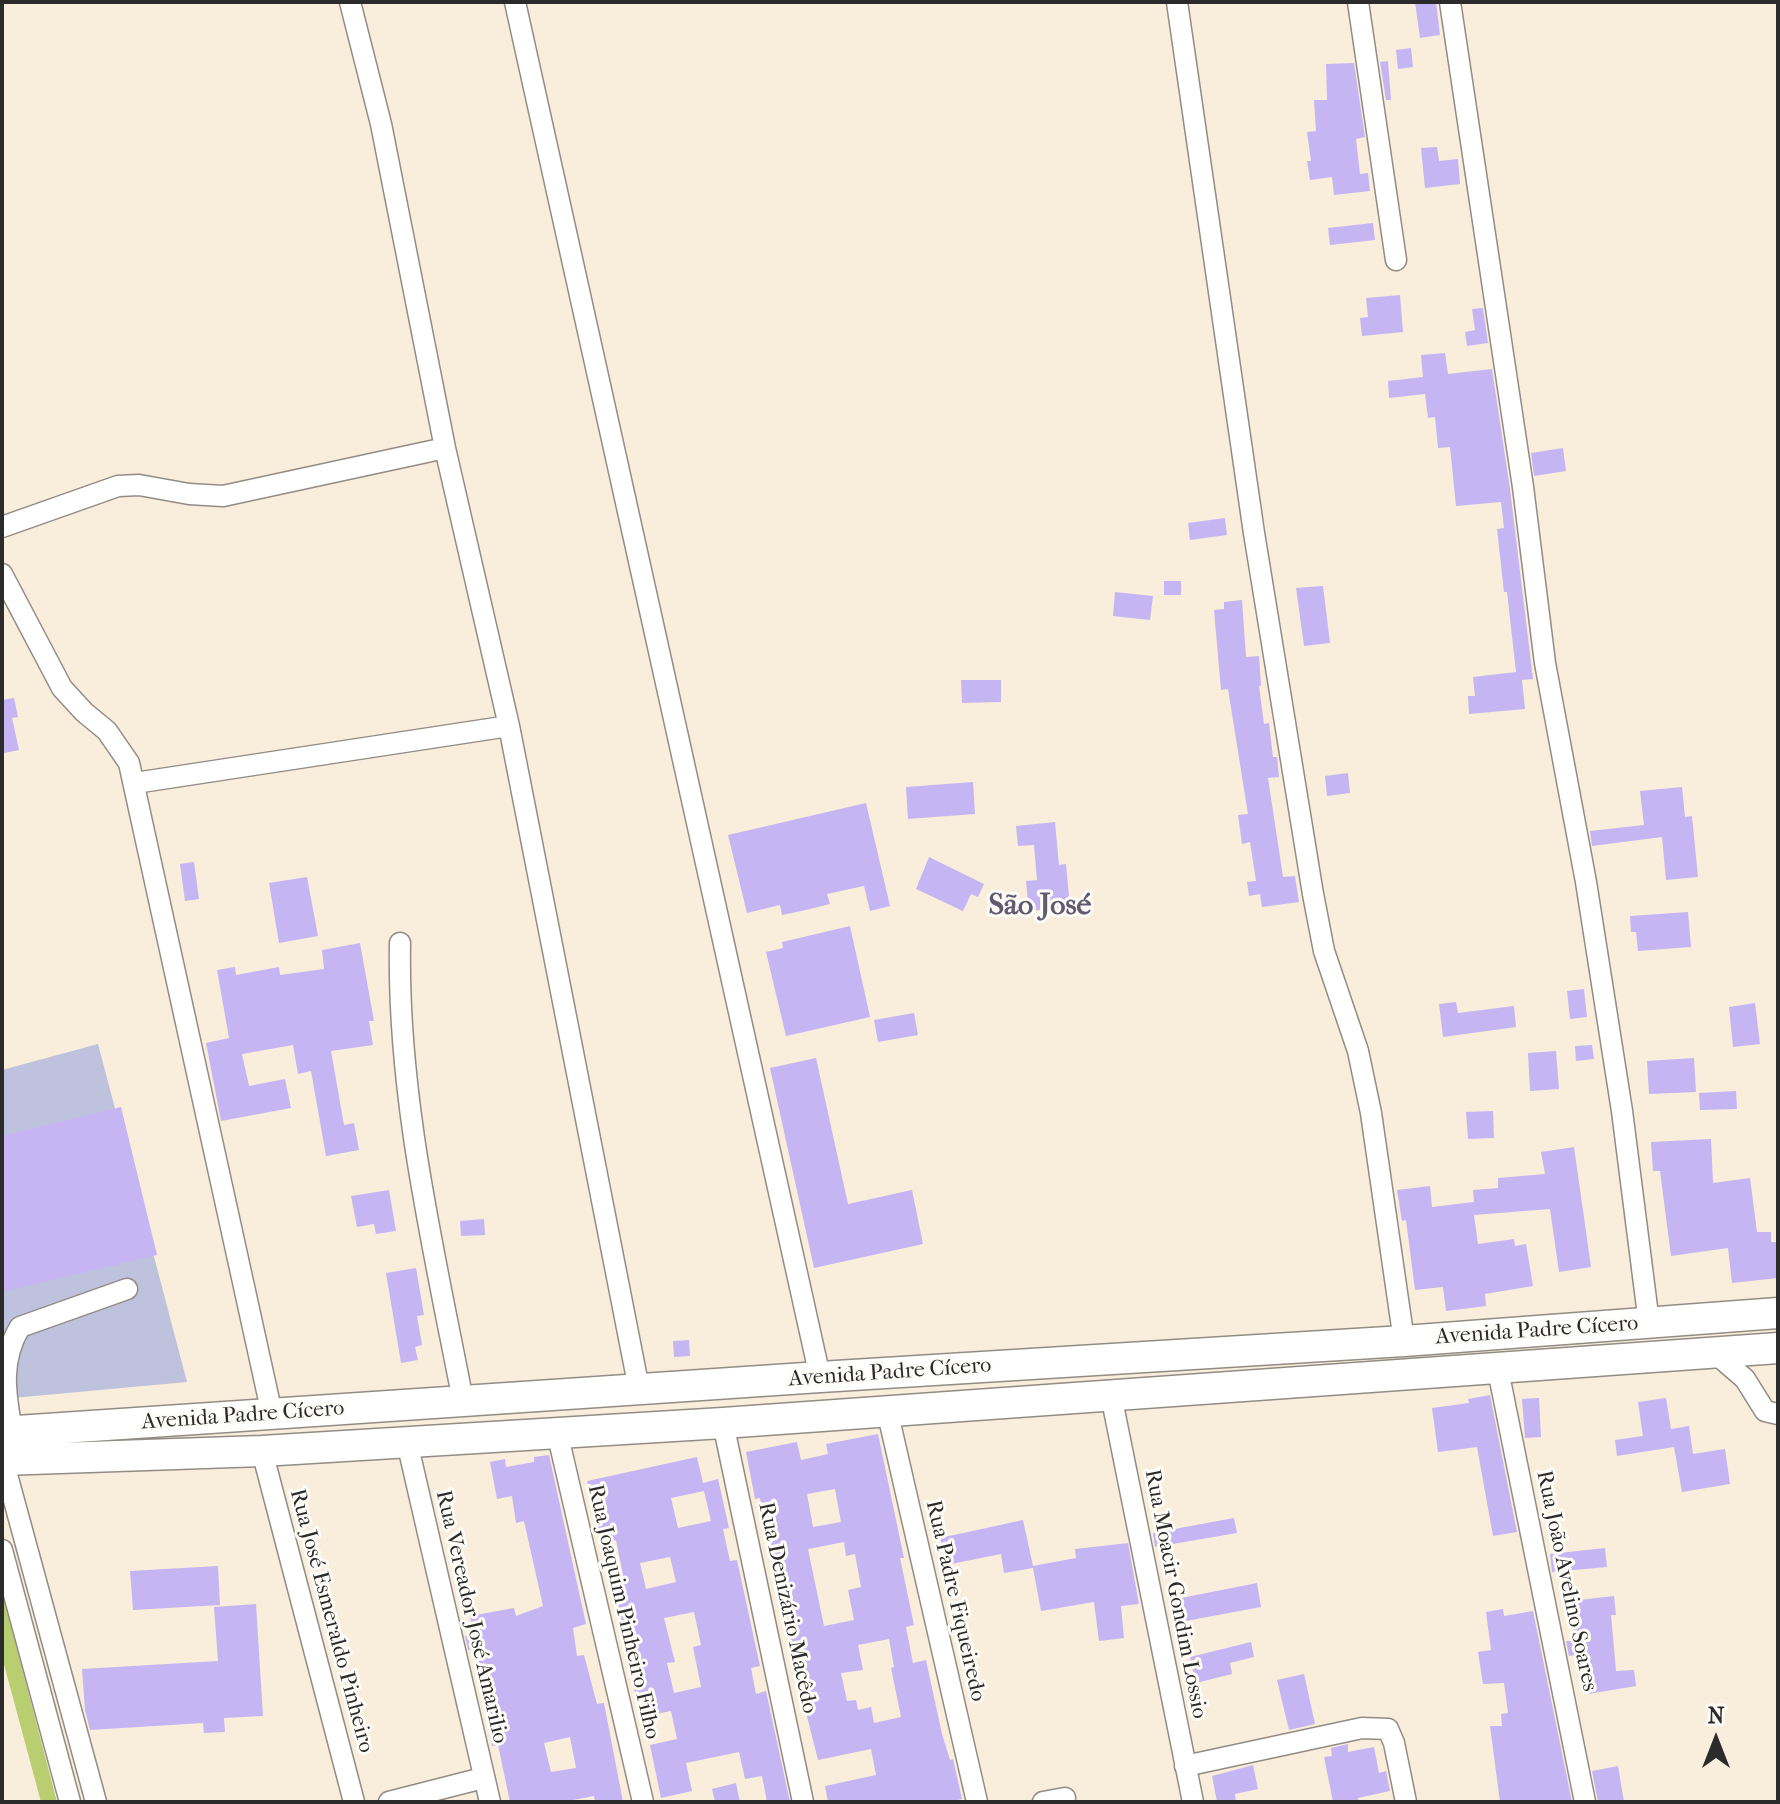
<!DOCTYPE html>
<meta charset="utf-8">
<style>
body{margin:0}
#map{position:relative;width:1780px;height:1804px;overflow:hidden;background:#f9eddc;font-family:"IM FELL French Canon",serif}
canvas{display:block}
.frame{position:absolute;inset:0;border:4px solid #2b2b2b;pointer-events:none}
.north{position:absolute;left:1676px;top:1700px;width:80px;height:80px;-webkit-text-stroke:6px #fdfcf7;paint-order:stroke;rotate:0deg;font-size:22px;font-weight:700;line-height:32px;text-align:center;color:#2b2b2b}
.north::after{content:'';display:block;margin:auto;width:28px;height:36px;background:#2b2b2b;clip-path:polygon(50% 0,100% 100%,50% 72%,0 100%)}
</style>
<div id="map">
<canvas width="1780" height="1804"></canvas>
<div class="frame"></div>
<div class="north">N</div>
</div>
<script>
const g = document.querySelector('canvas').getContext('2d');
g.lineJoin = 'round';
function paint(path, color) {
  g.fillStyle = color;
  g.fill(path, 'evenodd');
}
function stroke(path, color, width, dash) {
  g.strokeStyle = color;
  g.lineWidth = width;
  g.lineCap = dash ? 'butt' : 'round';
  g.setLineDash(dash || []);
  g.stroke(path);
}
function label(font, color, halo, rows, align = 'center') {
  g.font = font + ' "IM FELL French Canon",serif';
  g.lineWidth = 6;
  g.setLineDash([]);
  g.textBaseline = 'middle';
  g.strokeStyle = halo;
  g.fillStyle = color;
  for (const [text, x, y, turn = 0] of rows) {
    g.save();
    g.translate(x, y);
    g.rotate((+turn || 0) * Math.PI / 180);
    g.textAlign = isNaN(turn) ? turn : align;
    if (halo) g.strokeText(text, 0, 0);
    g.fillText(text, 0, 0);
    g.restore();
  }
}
paint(new Path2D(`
 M98,1044L187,1382L2,1399V1070Z`), '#bec2dd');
paint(new Path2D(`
 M2,1591L57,1802H41L2,1657Z`), '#b9cd71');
paint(new Path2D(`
 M1415,2H1436L1440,35L1420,38Z
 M1411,48L1413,67L1398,69L1396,50Z
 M1388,61L1391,100H1386L1380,62Z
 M1354,63L1365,137L1356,139L1360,174L1368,173L1370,191L1334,195L1332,177L1310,180L1307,161H1311L1307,132L1316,131L1314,100H1327L1326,64Z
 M1437,147L1439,161L1458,159L1460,184L1425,188L1421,148Z
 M1373,223L1375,240L1330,245L1328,228Z
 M1400,295L1403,332L1362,336L1360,318L1368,317L1366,298Z
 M1483,308L1488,343L1467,346L1465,332L1475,330L1472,309Z
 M1445,353L1448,374L1492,369L1510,489L1533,679L1522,680L1525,709L1469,714L1468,696H1475L1473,677L1516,672L1507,592H1504L1497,529L1504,528L1501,502L1456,506L1450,447L1438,448L1435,417L1428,418L1425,394L1389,398L1388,381L1423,377L1421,355Z
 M1563,448L1566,471L1534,476L1531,453Z
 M1225,518L1227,535L1190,540L1188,523Z
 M1164,581H1181V595H1164Z
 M1323,586L1330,643L1304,646L1296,588Z
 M1115,592L1153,596L1150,620L1113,616Z
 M1242,600L1246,657L1259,656L1261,686H1259L1264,724L1269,723L1273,757H1277L1279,777L1268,778L1283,877L1295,876L1299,902L1262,907L1260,894L1249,896L1247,882L1256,881L1250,842L1242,844L1238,815L1248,814L1228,689L1221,690L1214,610L1224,609V602Z
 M961,680H1001V702L962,703Z
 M14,698L18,717L12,718L19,750L4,753L2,700Z
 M1348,773L1350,793L1327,796L1325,776Z
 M973,782L975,814L908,819L906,787Z
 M1682,787L1685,817L1692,816L1698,877L1666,880L1662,837L1592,846L1590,831L1644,825L1640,791Z
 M866,803L890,906L870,911L864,886L827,894L830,904L806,910L782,915L780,905L747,913L728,835Z
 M1055,822L1059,865L1066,864L1070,907L1029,911L1026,881L1037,880L1034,845L1018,846L1016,826Z
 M929,857L984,884L978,897L971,894L963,911L916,889Z
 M194,862L199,899L185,901L180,864Z
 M307,877L318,936L279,943L269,883Z
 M1688,912L1691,947L1638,951L1636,932H1631L1630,916Z
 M850,926L870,1017L786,1036L766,952L783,948L782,942Z
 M360,943L374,1021H369L373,1045L331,1051L344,1125L354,1123L359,1150L326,1156L311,1071L298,1074L293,1045L242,1054L249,1086L285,1079L291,1108L221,1121L206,1043L229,1038L217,970L235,967L236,975L279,967L280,975L324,969L322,950Z
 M1584,989L1587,1017L1570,1019L1567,991Z
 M1456,1002L1458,1013L1514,1006L1516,1027L1443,1037L1439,1004Z
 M1755,1003L1760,1044L1733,1047L1729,1007Z
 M914,1013L918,1035L878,1042L874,1020Z
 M1592,1045L1594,1059L1576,1061L1575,1046Z
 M1556,1051L1559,1089L1530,1091L1528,1053Z
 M816,1058L848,1204L912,1190L923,1244L814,1268L770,1068Z
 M1694,1058L1696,1092L1649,1094L1647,1061Z
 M1736,1091L1737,1109L1700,1110L1699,1093Z
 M121,1107L157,1255L2,1292V1136Z
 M1493,1111L1494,1138L1468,1139L1466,1112Z
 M1711,1139L1713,1183L1750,1178L1757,1232H1771V1242H1778V1278L1732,1283L1728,1248L1671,1256L1660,1171H1653L1651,1142Z
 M1574,1147L1591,1267L1559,1272L1550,1209L1474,1215L1478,1244L1514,1239L1515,1246L1526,1244L1533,1286L1485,1294L1486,1306L1446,1311L1443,1287L1415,1290L1406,1220L1402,1221L1397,1190L1430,1186L1432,1207L1474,1202L1473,1190L1498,1188V1178L1545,1174L1541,1152Z
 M389,1190L396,1231L376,1234L374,1224L357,1227L351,1196Z
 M484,1219L485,1235L461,1236L460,1221Z
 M416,1268L424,1315L417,1316L422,1345L415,1347L418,1360L401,1363L386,1273Z
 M689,1340L690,1356L674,1357L673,1341Z
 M1490,1395L1517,1532L1493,1536L1477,1447L1438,1452L1432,1408L1469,1403L1468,1399Z
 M1539,1398L1541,1437L1525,1438L1522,1399Z
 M1666,1398L1671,1429L1689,1426L1693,1454L1725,1449L1730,1484L1682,1492L1674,1447L1617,1456L1615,1440L1643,1436L1638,1402Z
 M878,1434L904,1558H900L914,1625L906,1627L913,1663L926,1660L942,1734L950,1760L953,1759L962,1799L949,1802H828L825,1786L876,1775L871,1749L818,1760L799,1685L806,1684L800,1659L795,1660L780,1581H775L760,1498L755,1499L746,1452L797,1442L801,1460L828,1454L826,1444ZM835,1489L841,1522L813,1527L807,1494ZM844,1542L846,1556L855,1554L861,1587L848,1590L854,1620L824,1626L808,1549ZM889,1639L894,1667L891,1668L901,1717L874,1723L871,1707L858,1710L856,1700L847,1701L841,1673L863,1670L858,1645Z
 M549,1455L586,1624L573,1628L577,1656L584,1655L597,1704L604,1703L623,1802H595L594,1796L563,1802H510L498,1745L492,1746L489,1731L494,1730L475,1649L468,1650L465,1636L473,1635L470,1616L514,1608L516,1616L543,1606L524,1521L516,1523L512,1496L497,1499L490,1462L505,1459L506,1467L534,1462V1457ZM570,1737L576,1768L551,1772L544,1743Z
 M697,1457L703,1483L718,1479L729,1528L723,1529L726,1543L730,1561L737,1560L760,1666L751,1668L756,1694L766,1691L790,1802H767L762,1776L745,1779L739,1752L686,1763L692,1791L661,1798L650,1745L677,1739L671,1711L645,1716L640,1694H635L627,1644L614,1592L611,1593L610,1576L623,1575L616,1540L600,1544L587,1481ZM704,1491L711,1521L678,1528L671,1498ZM670,1557L676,1582L646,1589L640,1563ZM694,1612L701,1645L693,1647L701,1687L674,1693L667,1663L675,1662L664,1618Z
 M1234,1518L1237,1533L1155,1547L1153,1533Z
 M1023,1520L1033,1566L1076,1558L1075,1549L1128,1543L1139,1604L1121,1606L1124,1638L1099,1641L1094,1602L1041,1611L1033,1568L1004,1573L1001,1554L946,1565L940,1538Z
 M1605,1548L1607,1567L1552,1572L1550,1554Z
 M218,1566L220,1605L133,1610L130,1571Z
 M1257,1583L1261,1607L1175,1623L1171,1600Z
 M1614,1596L1616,1615H1611L1616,1671L1634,1670L1636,1686L1588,1694L1583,1654L1569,1656L1566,1641H1575L1570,1601Z
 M256,1604L263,1716L224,1718L225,1732L204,1733L203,1723L90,1730L85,1710L82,1669L218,1661L214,1607Z
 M1503,1609L1504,1616L1533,1611L1572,1802H1500L1490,1726H1502L1501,1714L1508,1713L1504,1683L1483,1684L1478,1652L1491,1650L1486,1612Z
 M1251,1642L1254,1657L1230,1663L1232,1674L1196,1683L1190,1657Z
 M1304,1674L1315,1724L1289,1730L1277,1680Z
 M1348,1744V1752L1374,1747L1379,1773L1386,1771L1390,1791L1358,1798L1359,1802H1333L1324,1757L1332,1756L1331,1748Z
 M1253,1765L1258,1789L1235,1794L1236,1802H1217L1212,1776Z
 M1618,1766L1624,1802H1598L1592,1771Z
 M736,1783L740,1802H715L712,1789Z`), '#c6b5f3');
const minor = new Path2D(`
 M350,2L381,124L445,448L509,726L639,1389
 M515,2L820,1377
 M1177,2L1254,533L1313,894L1324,951L1358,1051L1371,1113L1404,1341
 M1358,2L1396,260
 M1450,2L1523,487L1545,663L1586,882L1622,1111L1649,1323
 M2,527L118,486L139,485L189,494L223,496L445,448
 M2,574L62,688L84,712L107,731L129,763L272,1414
 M135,783L509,726
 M400,943C397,1097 434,1250 463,1401
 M1715,1353L1745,1379L1765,1411L1778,1414
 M1498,1370L1585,1802
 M1111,1395L1193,1802
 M887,1410L977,1802
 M723,1423L803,1802
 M12,1431C5,1392 0,1360 20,1327L127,1289
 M557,1432L643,1802
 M407,1442L490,1802
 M262,1451L354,1802
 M3,1460L96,1802
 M2,1550L70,1802
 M1185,1766L1362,1728L1388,1729L1394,1743L1406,1802
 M389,1802L483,1778
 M1043,1802L1065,1798`);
const highway = new Path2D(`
 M2,1432L820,1377L1404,1341L1778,1313
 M2,1460L262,1451L723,1423L1778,1348`);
stroke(minor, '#928c84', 23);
stroke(highway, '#928c84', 33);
stroke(minor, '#fff', 20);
stroke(highway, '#fff', 30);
label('22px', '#2b2b2b', '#fdfcf7', [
 ["Avenida Padre Cícero",1537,1331,-4],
 ["Avenida Padre Cícero",890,1373,-4],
 ["Avenida Padre Cícero",243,1416,-4],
 ["Rua João Avelino Soares",1566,1581,78],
 ["Rua Moacir Gondim Lossio",1175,1594,79],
 ["Rua Padre Fiqueiredo",955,1601,77],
 ["Rua Denizário Macêdo",787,1608,78],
 ["Rua Joaquim Pinheiro Filho",623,1612,77],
 ["Rua Vereador José Amarilio",471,1617,77],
 ["Rua José Esmeraldo Pinheiro",331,1621,75]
]);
label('bold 30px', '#615b71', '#fdfcf7', [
 ["São José",1040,907]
]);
</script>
